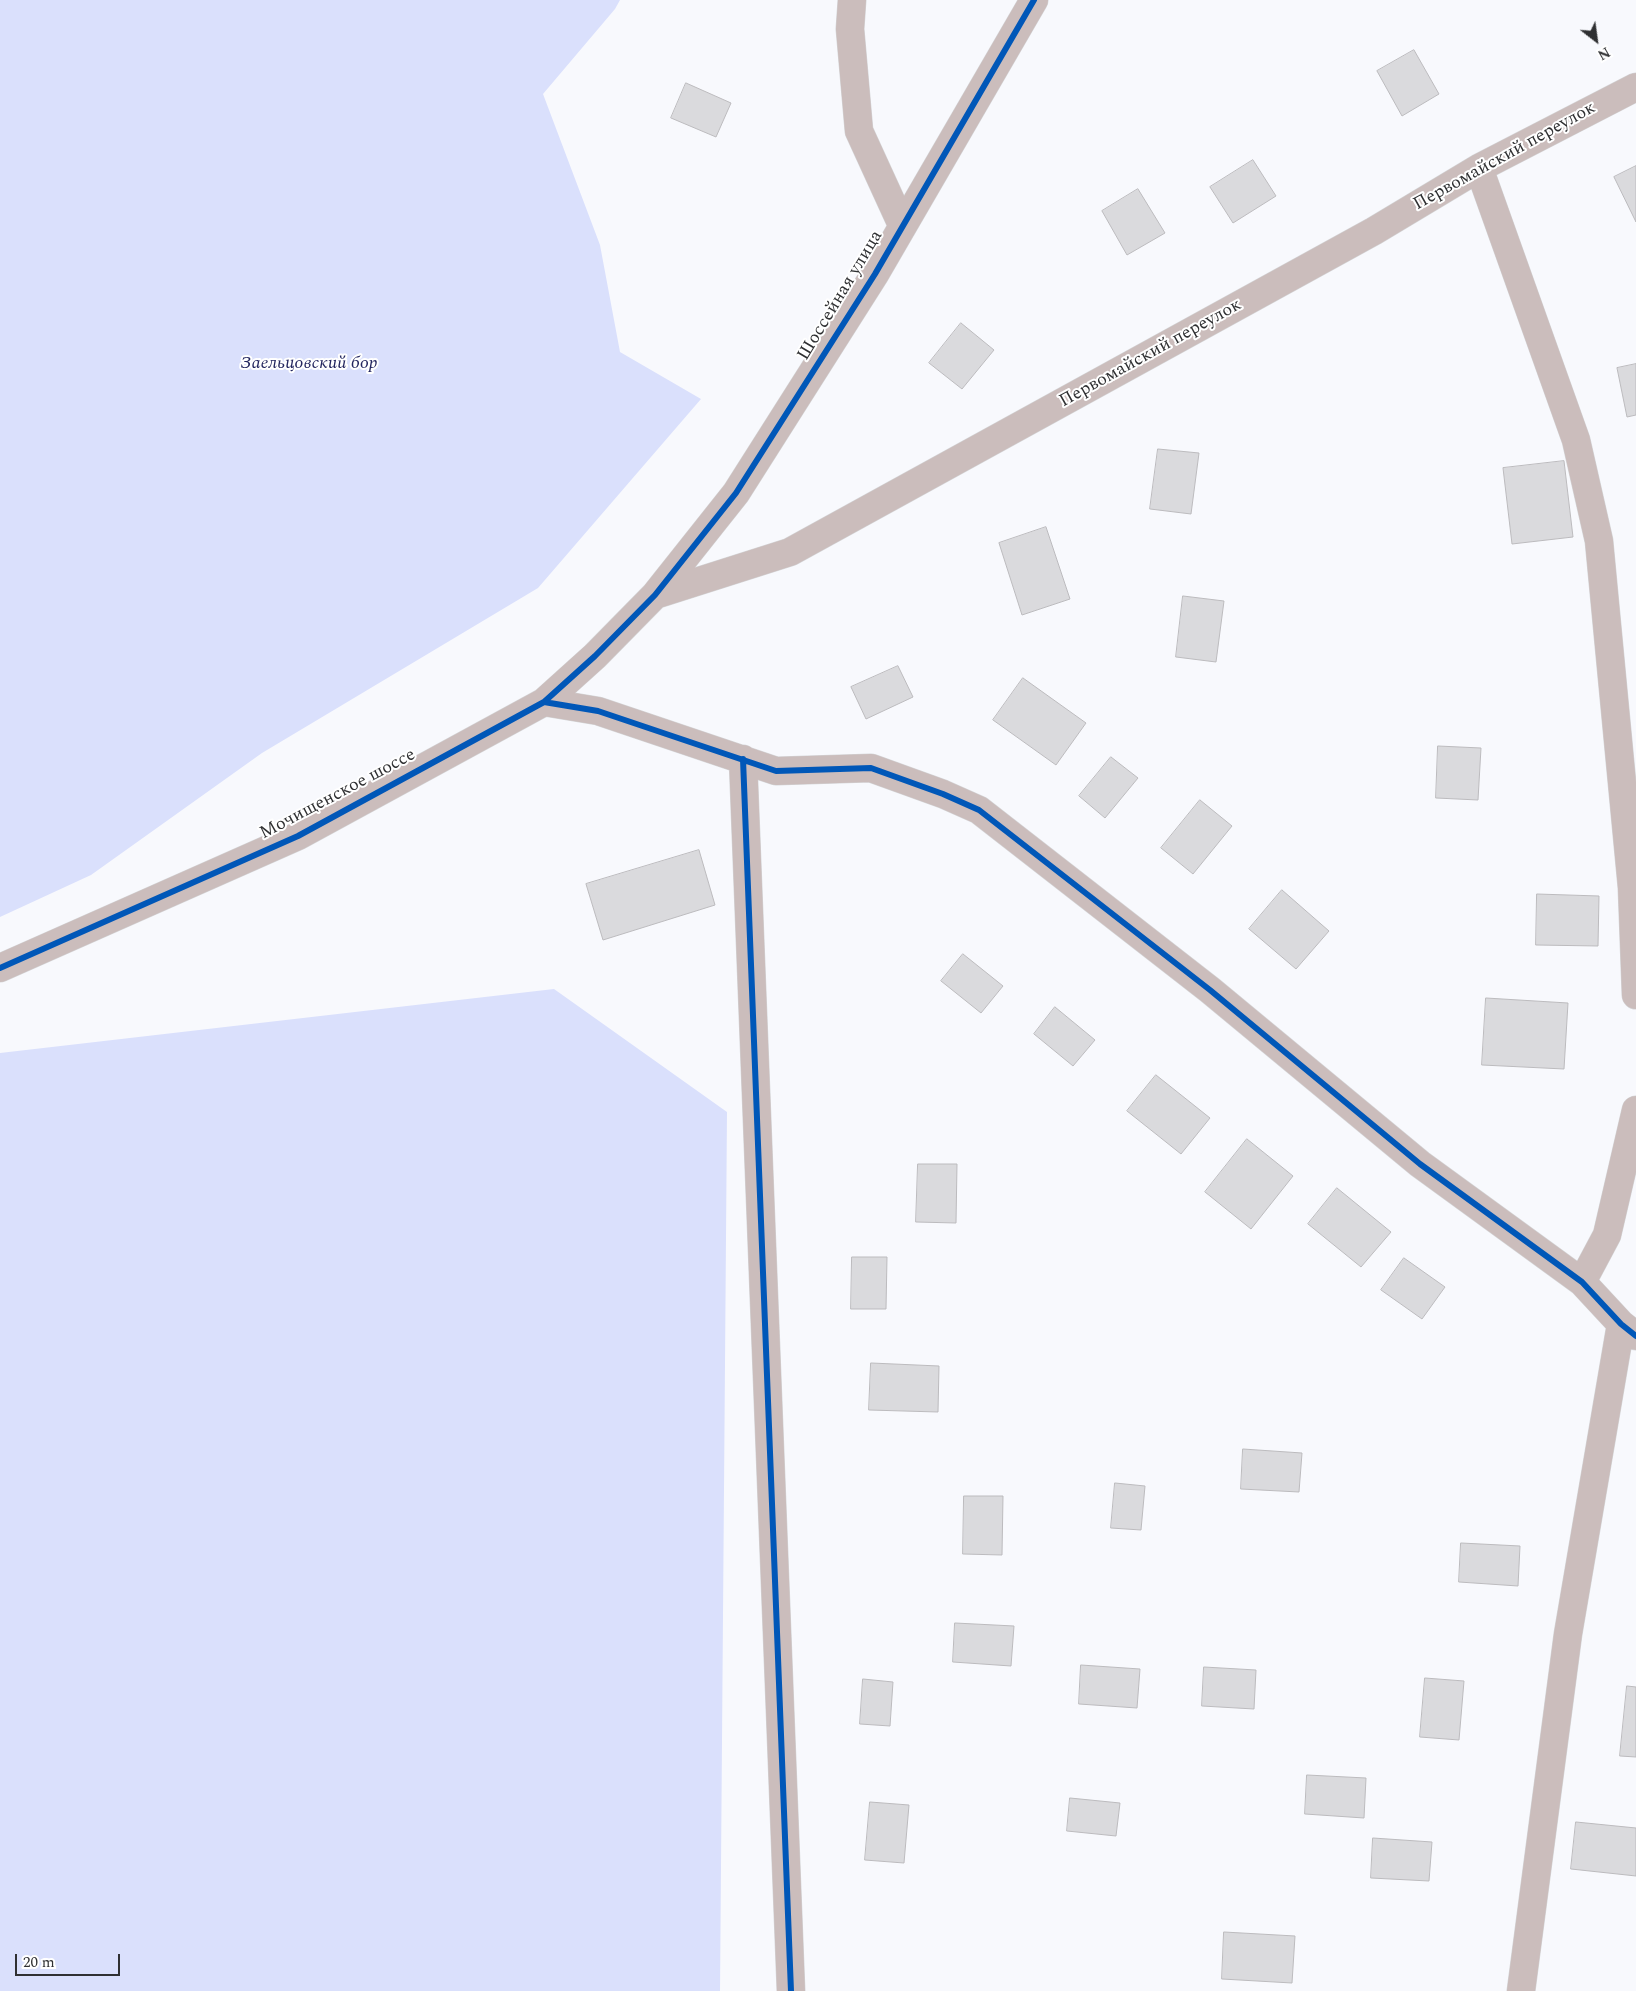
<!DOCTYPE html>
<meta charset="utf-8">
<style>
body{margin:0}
#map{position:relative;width:1636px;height:1991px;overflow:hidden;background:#f8f9fd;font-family:Spectral,serif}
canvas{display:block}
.north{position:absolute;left:1571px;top:15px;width:50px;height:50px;-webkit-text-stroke:4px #fff;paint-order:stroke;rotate:150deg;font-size:14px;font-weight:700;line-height:20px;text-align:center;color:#2f3032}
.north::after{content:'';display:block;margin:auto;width:18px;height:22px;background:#2f3032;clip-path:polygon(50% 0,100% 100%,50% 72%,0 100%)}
.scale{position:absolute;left:15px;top:1954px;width:105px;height:22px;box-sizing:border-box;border:2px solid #2f3032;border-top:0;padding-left:6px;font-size:15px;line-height:18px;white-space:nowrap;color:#2f3032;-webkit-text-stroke:4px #fff;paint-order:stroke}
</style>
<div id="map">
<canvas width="1636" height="1991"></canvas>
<div class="north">N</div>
<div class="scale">20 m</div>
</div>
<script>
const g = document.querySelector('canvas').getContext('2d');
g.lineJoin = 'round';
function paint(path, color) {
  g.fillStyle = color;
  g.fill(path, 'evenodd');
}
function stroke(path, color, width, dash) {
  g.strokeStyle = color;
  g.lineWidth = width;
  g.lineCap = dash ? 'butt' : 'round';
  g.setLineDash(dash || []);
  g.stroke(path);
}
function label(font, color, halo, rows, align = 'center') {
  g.font = font + ' Spectral,serif';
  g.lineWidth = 4;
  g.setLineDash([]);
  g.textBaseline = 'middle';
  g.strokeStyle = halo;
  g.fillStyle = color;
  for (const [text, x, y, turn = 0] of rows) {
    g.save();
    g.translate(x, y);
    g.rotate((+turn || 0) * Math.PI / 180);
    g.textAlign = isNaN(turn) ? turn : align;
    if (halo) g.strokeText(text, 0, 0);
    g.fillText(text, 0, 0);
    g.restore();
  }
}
paint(new Path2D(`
 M0,0H620L615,9L543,94L600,245L620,352L701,399L538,588L262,753L91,875L0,917Z
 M554,989L727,1112L720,1991H0V1053Z`), '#dae0fc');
const building = new Path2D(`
 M1414,50L1439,94L1402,116L1377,71Z
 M686,83L731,103L716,137L671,118Z
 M1253,160L1276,196L1233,223L1210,187Z
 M1636,166V222L1614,177Z
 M1138,189L1165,233L1127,255L1102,211Z
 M961,323L994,350L962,389L929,363Z
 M1636,364V415L1627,417L1617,368Z
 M1158,449L1199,453L1191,514L1150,509Z
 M1564,461L1573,537L1512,544L1503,468Z
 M1046,527L1070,599L1022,615L999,543Z
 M1183,596L1224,601L1216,662L1176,657Z
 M898,666L913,697L866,719L851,687Z
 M1023,678L1086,723L1056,765L993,720Z
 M1438,746L1481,748L1478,800L1436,798Z
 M1111,757L1138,778L1105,818L1079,796Z
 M1200,800L1232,826L1193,874L1161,848Z
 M699,850L715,905L603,940L586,884Z
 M1282,890L1329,931L1296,969L1249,929Z
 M1537,894L1599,896L1598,946L1536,945Z
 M963,954L1003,986L981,1013L941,981Z
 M1486,998L1568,1003L1564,1069L1482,1065Z
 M1055,1007L1095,1040L1073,1066L1034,1034Z
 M1156,1075L1210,1118L1181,1154L1127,1111Z
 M1247,1139L1293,1176L1251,1229L1205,1192Z
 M918,1164H957L956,1223L916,1222Z
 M1337,1188L1391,1232L1361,1267L1308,1224Z
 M852,1257H887L886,1309H851Z
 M1404,1258L1445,1287L1422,1319L1381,1290Z
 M871,1363L939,1366L938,1412L869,1410Z
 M1243,1449L1302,1453L1299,1492L1241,1489Z
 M1115,1483L1145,1486L1141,1530L1111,1528Z
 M964,1496H1003L1002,1555L963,1554Z
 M1461,1543L1520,1546L1518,1586L1459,1582Z
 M955,1623L1014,1626L1011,1666L953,1662Z
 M1081,1665L1140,1669L1137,1708L1079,1704Z
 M1204,1667L1256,1670L1254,1709L1202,1706Z
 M1425,1678L1464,1681L1459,1740L1420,1737Z
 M863,1679L893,1682L890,1726L860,1724Z
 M1627,1686L1636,1687V1757L1620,1756Z
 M1307,1775L1366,1778L1364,1818L1305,1814Z
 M1070,1798L1120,1803L1116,1836L1067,1831Z
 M870,1802L909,1805L904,1863L865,1860Z
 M1576,1822L1636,1828V1876L1571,1869Z
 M1373,1838L1432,1842L1429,1881L1371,1878Z
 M1224,1932L1295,1936L1292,1983L1222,1979Z`);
paint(building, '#dadadd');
stroke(building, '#bcbbbe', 1);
const minor = new Path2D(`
 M852,0L850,29L859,131L902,225
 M1479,168L1576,440L1599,541L1632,888L1636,995
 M655,595L790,552L1374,231L1479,168L1636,87
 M544,702L598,711L776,771L871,768L943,794L979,810L1210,990L1420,1164L1582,1282L1621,1324L1636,1336
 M743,759L791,1991
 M0,968L298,836L544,702L595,656L655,595L736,493L875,274L1034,0
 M1582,1282L1607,1235L1636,1110
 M1521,1991L1568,1634L1621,1324`);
stroke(minor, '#d5d6d8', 29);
stroke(minor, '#cbbdbc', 28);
stroke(new Path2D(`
 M544,702L598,711L776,771L871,768L943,794L979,810L1210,990L1420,1164L1582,1282L1621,1324L1636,1336
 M743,759L791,1991
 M0,968L298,836L544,702L595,656L655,595L736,493L875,274L1034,0`), '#0057b8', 6);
label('18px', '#2f3032', '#fff', [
 ["Первомайский переулок",1505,157,-29],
 ["Шоссейная улица",841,296,-59],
 ["Первомайский переулок",1151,354,-29],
 ["Мочищенское шоссе",338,795,-28]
]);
label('italic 18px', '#23265f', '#fff', [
 ["Заельцовский бор",309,364]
]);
</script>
